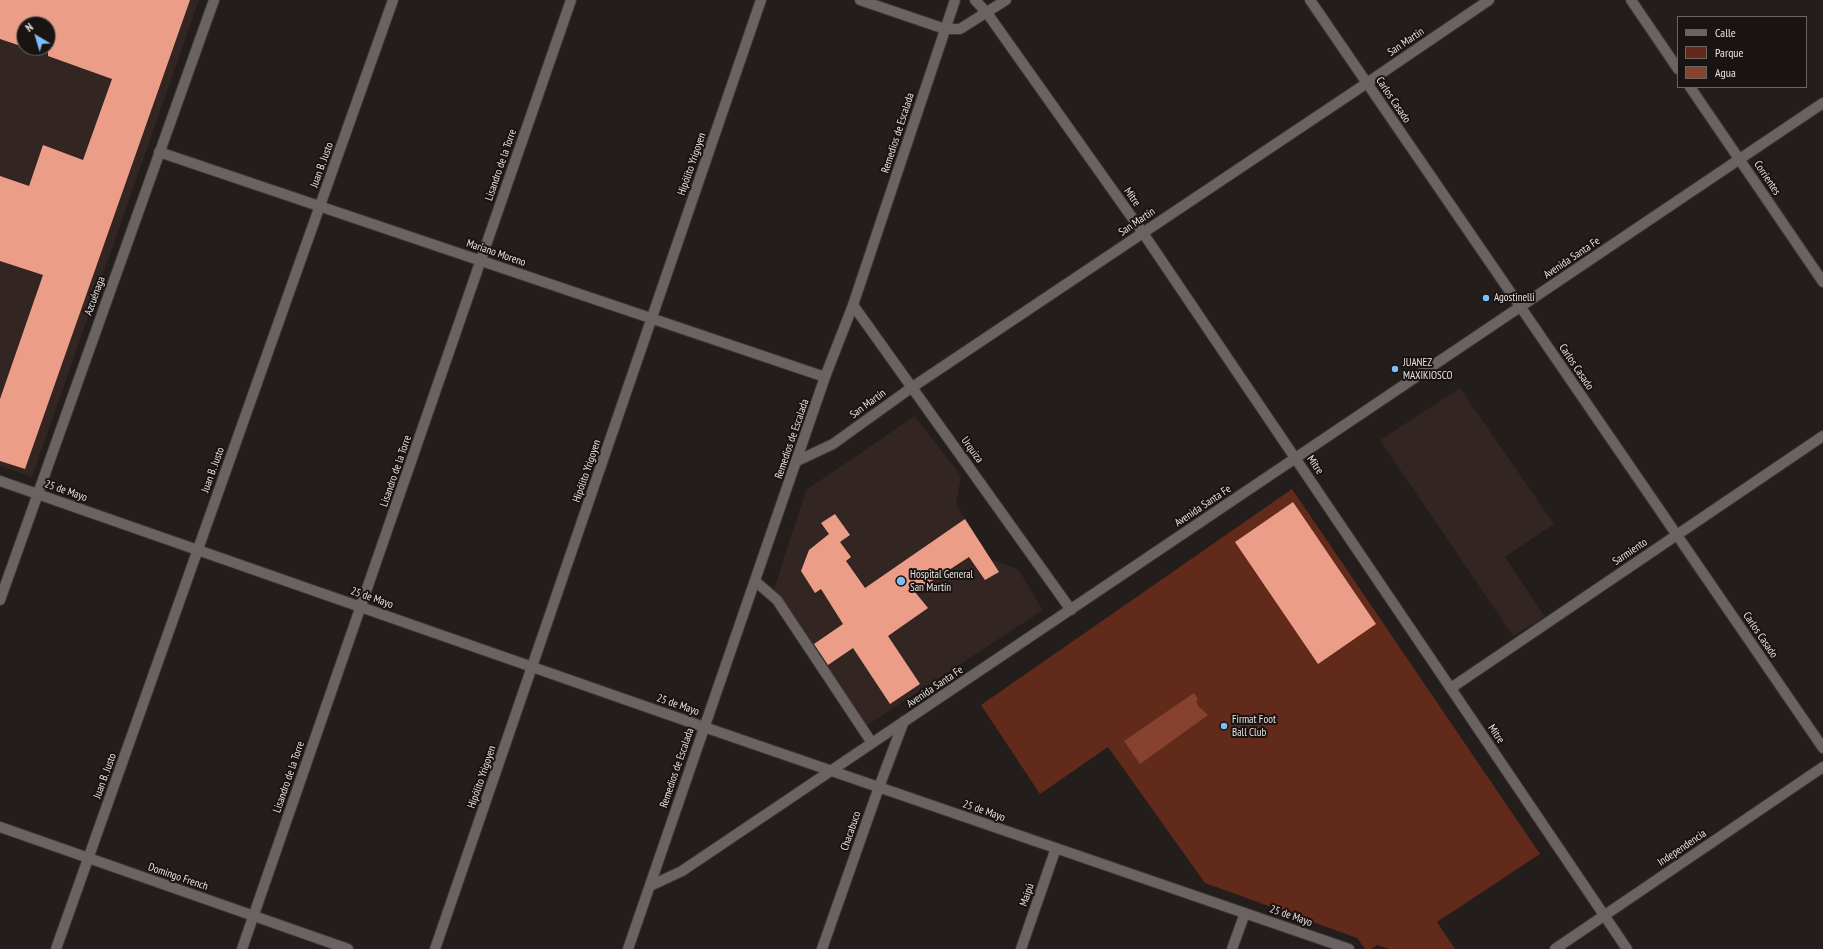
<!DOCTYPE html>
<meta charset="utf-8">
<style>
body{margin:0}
#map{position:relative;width:1823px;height:949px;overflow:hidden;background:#231d1b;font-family:"PT Sans Narrow",sans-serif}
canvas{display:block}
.legend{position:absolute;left:1677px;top:16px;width:130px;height:72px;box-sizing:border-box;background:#191312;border:1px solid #6b6665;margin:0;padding:5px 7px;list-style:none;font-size:12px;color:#e7e3e2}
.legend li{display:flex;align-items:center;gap:8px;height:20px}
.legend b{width:20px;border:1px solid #6b6665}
.north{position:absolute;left:16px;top:16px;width:40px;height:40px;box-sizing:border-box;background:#191312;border:1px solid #6b6665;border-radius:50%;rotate:322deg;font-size:11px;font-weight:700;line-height:16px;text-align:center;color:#e7e3e2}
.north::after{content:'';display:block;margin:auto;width:14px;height:18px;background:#7cbef9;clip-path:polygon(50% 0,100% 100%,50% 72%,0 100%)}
</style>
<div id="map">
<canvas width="1823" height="949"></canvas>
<ul class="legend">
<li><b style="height:5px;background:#6b6361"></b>Calle</li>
<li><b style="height:11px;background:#612a1a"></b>Parque</li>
<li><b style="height:11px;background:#87422f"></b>Agua</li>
</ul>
<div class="north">N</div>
</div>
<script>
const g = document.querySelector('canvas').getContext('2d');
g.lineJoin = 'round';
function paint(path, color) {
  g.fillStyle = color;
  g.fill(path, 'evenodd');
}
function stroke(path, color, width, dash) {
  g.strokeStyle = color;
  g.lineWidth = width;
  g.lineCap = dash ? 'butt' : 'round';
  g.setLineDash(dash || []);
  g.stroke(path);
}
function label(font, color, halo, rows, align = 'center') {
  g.font = font + ' "PT Sans Narrow",sans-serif';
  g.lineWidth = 4;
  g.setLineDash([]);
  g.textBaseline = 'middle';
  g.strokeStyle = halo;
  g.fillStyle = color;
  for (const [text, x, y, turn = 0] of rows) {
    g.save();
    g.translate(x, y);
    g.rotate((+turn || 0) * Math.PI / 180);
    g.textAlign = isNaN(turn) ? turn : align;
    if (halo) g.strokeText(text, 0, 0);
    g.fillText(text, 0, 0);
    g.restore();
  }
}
paint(new Path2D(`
 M0,0H199L32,477L0,466ZM24,24H48V48H24Z
 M1460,388L1554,524L1505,557L1545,617L1513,636L1380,440Z
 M915,416L961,476L956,504L991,560L1018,569L1043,610L863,728L773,592L806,490Z`), '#322522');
paint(new Path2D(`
 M1292,489L1540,854L1437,922L1455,949H1389L1377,945L1371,949H1365L1357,938L1205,883L1108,747L1040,794L981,705Z`), '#612a1a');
paint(new Path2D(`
 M1194,693L1198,699L1196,702L1199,707L1208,715L1140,764L1124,741Z`), '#87422f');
paint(new Path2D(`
 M0,0H190L25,469L0,461V399L43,275L0,261V176L29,186L43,145L83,160L112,79L48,56V24H24V47L0,39Z
 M1293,502L1376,624L1318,664L1235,542Z
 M835,514L850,535L840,542L851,557L846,561L865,588L965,519L999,572L985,580L969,557L915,592L928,608L888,636L920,684L890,704L853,648L828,665L814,644L843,624L821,589L815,593L801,571L809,550L829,534L821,523Z`), '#ec9d88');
const minor = new Path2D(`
 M860,0L945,29H960L1006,0
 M975,0L987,13L1143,233L1627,949
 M1310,0L1823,748
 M1631,0L1678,69
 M1690,87L1823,282
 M159,152L825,377
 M853,305L1071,610
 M797,461L833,444L911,388L1367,83L1489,0
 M0,481L704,727L1349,949
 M755,581L777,600L872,743
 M0,600L214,0
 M1451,688L1823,436
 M0,827L348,949
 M650,886L682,871L1823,103
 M56,949L393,0
 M242,949L571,0
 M435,949L761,0
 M628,949L825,377L853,305L955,0
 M822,949L879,787L904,721
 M1021,949L1056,848
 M1232,949L1245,913
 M1555,949L1823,767`);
stroke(minor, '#3c3736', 12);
stroke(minor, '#6b6361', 10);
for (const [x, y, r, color] of [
 [1486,298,4,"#7cbef9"],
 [1395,369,4,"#7cbef9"],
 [901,581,5,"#7cbef9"],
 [1224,726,4,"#7cbef9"]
]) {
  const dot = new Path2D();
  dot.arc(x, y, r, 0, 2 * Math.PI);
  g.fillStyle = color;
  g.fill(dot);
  stroke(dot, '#191312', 1.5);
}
label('11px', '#e7e3e2', '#191312', [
 ["San Martín",1406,42,-34],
 ["Carlos Casado",1393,100,56],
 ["Remedios de Escalada",898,133,-72],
 ["Hipólito Yrigoyen",692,164,-71],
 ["Juan B. Justo",322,165,-70],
 ["Lisandro de la Torre",501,165,-71],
 ["Corrientes",1767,178,56],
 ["Mitre",1132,197,55],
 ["San Martín",1137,222,-34],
 ["Mariano Moreno",496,253,19],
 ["Avenida Santa Fe",1572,258,-34],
 ["Azcuénaga",95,296,-70],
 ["Carlos Casado",1576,367,56],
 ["San Martín",868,404,-36],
 ["Remedios de Escalada",792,439,-71],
 ["Urquiza",972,450,54],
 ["Mitre",1315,465,56],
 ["Juan B. Justo",213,470,-70],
 ["Lisandro de la Torre",396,471,-71],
 ["Hipólito Yrigoyen",587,471,-71],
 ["25 de Mayo",66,491,19],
 ["Avenida Santa Fe",1203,506,-34],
 ["Sarmiento",1630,552,-34],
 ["25 de Mayo",372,598,19],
 ["Carlos Casado",1760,635,56],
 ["Avenida Santa Fe",935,687,-34],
 ["25 de Mayo",678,705,19],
 ["Mitre",1496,734,56],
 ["Remedios de Escalada",677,768,-71],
 ["Juan B. Justo",105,776,-70],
 ["Lisandro de la Torre",289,777,-71],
 ["Hipólito Yrigoyen",482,777,-71],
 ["25 de Mayo",984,811,19],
 ["Chacabuco",851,831,-71],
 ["Independencia",1682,848,-34],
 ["Domingo French",178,877,19],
 ["Maipú",1027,895,-71],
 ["25 de Mayo",1291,916,19]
]);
label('11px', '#e7e3e2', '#191312', [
 ["Agostinelli",1494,298],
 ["JUANEZ",1403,363],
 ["MAXIKIOSCO",1403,376],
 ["Hospital General",910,575],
 ["San Martín",910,588],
 ["Firmat Foot",1232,720],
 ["Ball Club",1232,733]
], 'left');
</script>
